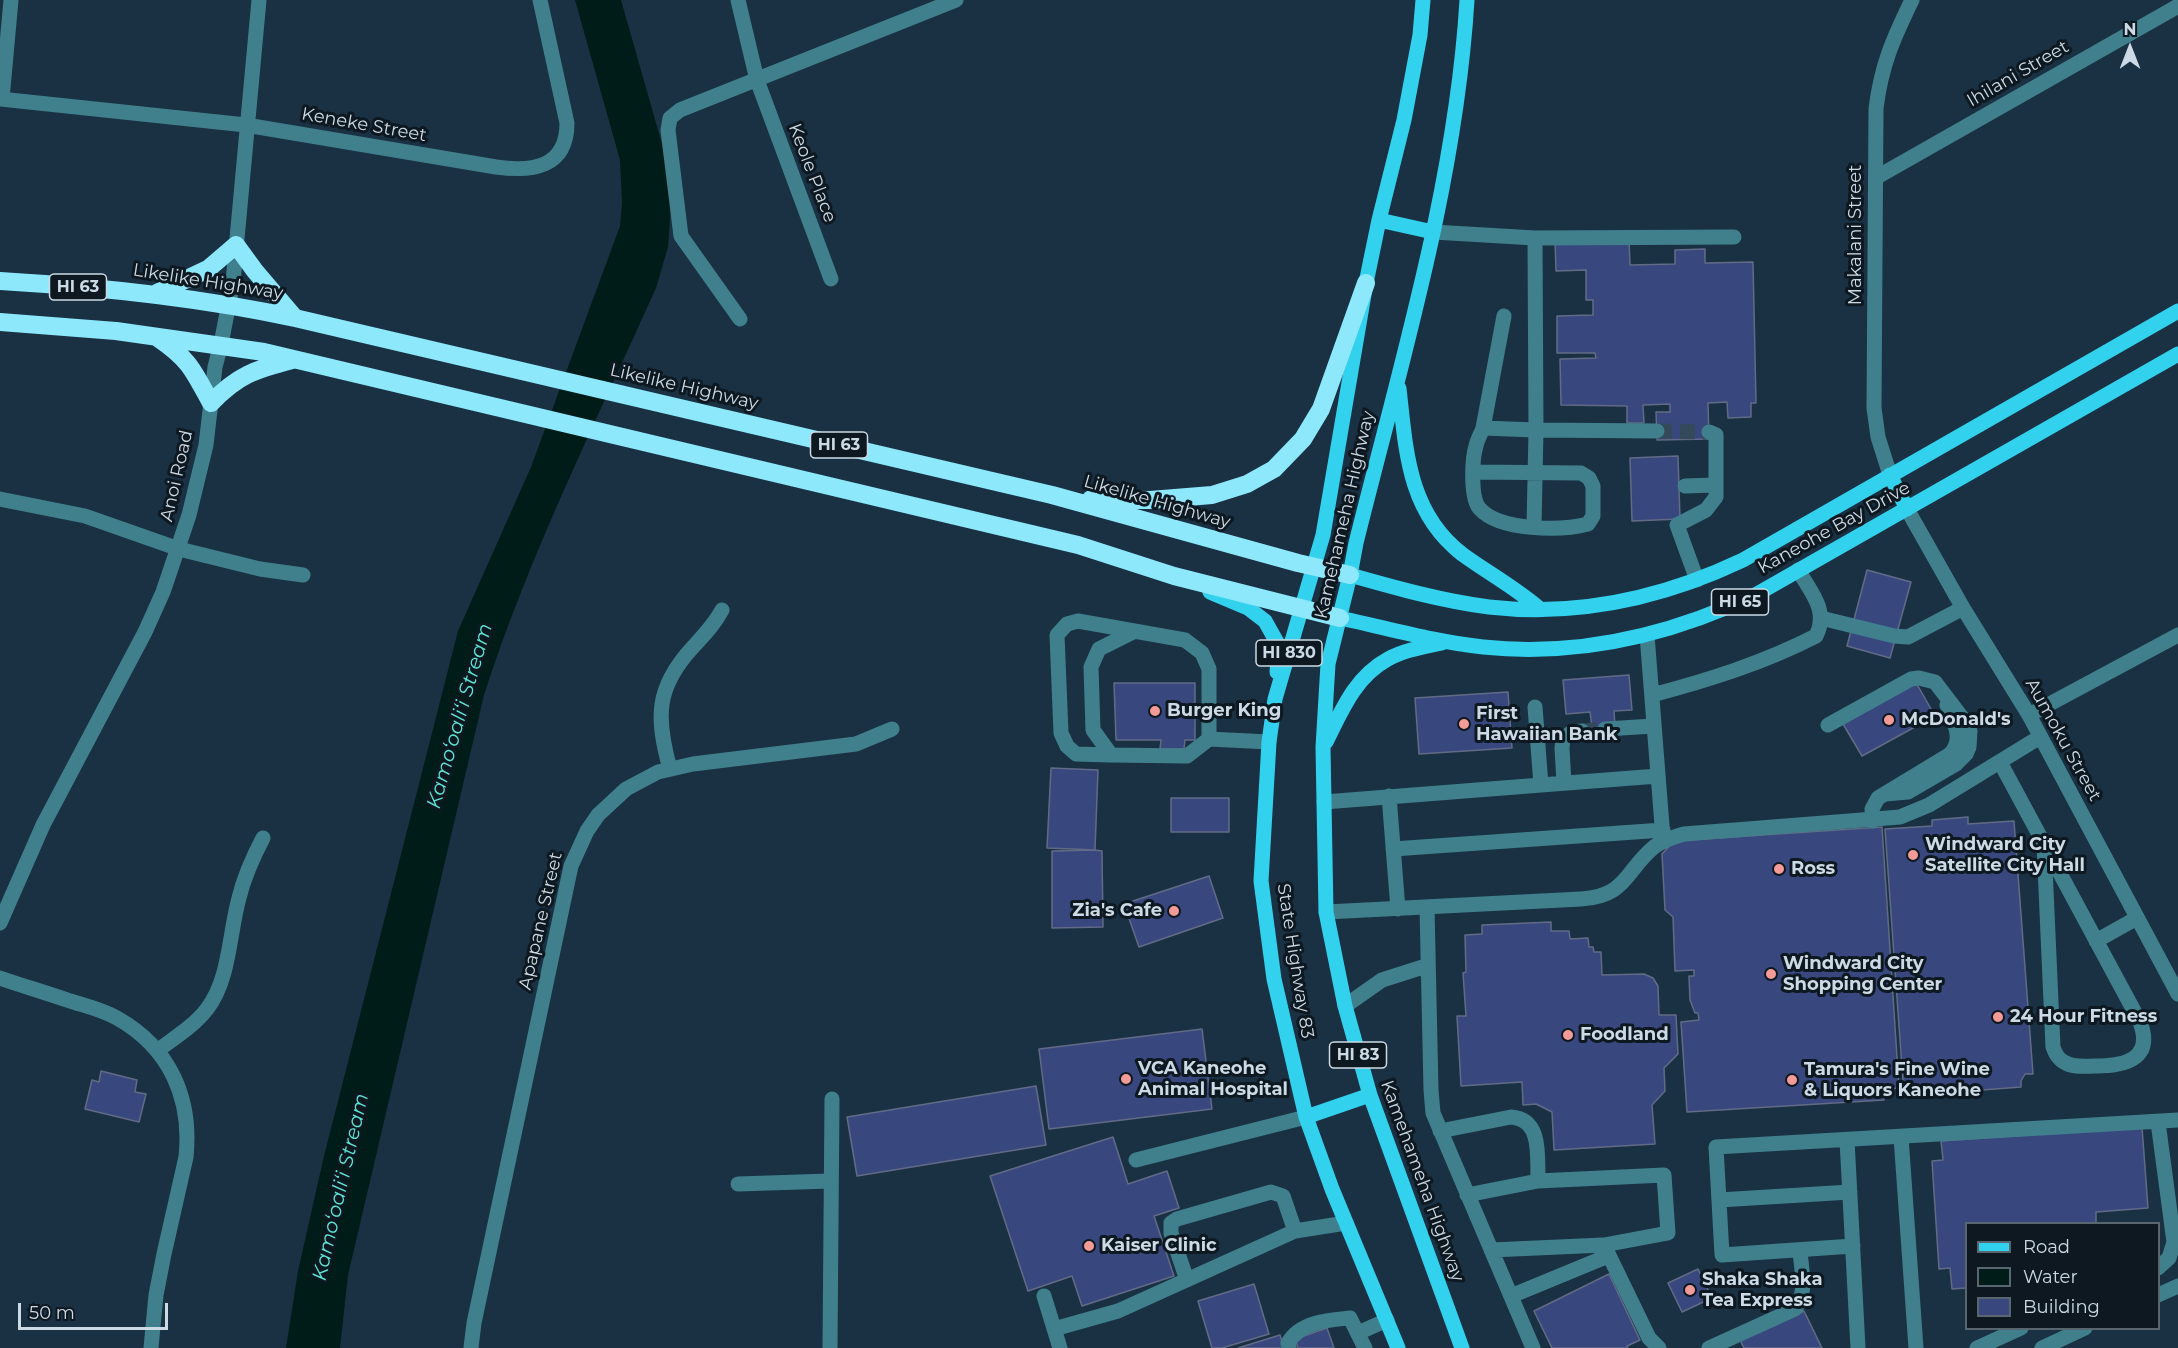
<!DOCTYPE html>
<meta charset="utf-8">
<style>
body{margin:0}
#map{position:relative;width:2178px;height:1348px;overflow:hidden;background:#193143;font-family:Montserrat,sans-serif}
canvas{display:block}
.legend{position:absolute;left:1965px;top:1222px;width:195px;height:108px;box-sizing:border-box;background:#0e1820;border:2px solid #5a666f;margin:0;padding:8px 10px;list-style:none;font-size:18px;color:#ccdae5}
.legend li{display:flex;align-items:center;gap:12px;height:30px}
.legend b{width:30px;border:2px solid #5a666f}
.north{position:absolute;left:2100px;top:18px;width:60px;height:60px;-webkit-text-stroke:4px #0e1820;paint-order:stroke;rotate:0deg;font-size:16px;font-weight:700;line-height:24px;text-align:center;color:#ccdae5}
.north::after{content:'';display:block;margin:auto;width:21px;height:27px;background:#ccdae5;clip-path:polygon(50% 0,100% 100%,50% 72%,0 100%)}
.scale{position:absolute;left:18px;top:1303px;width:150px;height:27px;box-sizing:border-box;border:3px solid #ccdae5;border-top:0;padding-left:8px;font-size:18px;line-height:21px;white-space:nowrap;color:#ccdae5;-webkit-text-stroke:4px #0e1820;paint-order:stroke}
</style>
<div id="map">
<canvas width="2178" height="1348"></canvas>
<ul class="legend">
<li><b style="height:8px;background:#32d1ed"></b>Road</li>
<li><b style="height:16px;background:#001c18"></b>Water</li>
<li><b style="height:16px;background:#38487e"></b>Building</li>
</ul>
<div class="north">N</div>
<div class="scale">50 m</div>
</div>
<script>
const g = document.querySelector('canvas').getContext('2d');
g.lineJoin = 'round';
function paint(path, color) {
  g.fillStyle = color;
  g.fill(path, 'evenodd');
}
function stroke(path, color, width, dash) {
  g.strokeStyle = color;
  g.lineWidth = width;
  g.lineCap = dash ? 'butt' : 'round';
  g.setLineDash(dash || []);
  g.stroke(path);
}
function label(font, color, halo, rows, align = 'center') {
  g.font = font + ' Montserrat,sans-serif';
  g.lineWidth = 6;
  g.setLineDash([]);
  g.textBaseline = 'middle';
  g.strokeStyle = halo;
  g.fillStyle = color;
  for (const [text, x, y, turn = 0] of rows) {
    g.save();
    g.translate(x, y);
    g.rotate((+turn || 0) * Math.PI / 180);
    g.textAlign = isNaN(turn) ? turn : align;
    if (halo) g.strokeText(text, 0, 0);
    g.fillText(text, 0, 0);
    g.restore();
  }
}
paint(new Path2D(`
 M575,0H621L662,144L671,205L668,247L656,288C596,422 529,555 484,695L348,1275L340,1348H286L298,1271L324,1156L458,631L531,467L620,226L622,203L620,160Z`), '#001c18');
const building = new Path2D(`
 M1629,239L1630,265L1675,264V250L1705,249V263L1753,262L1756,403H1751V417L1728,418L1727,402L1708,403L1709,439L1657,440L1656,412H1670V404L1643,405L1644,423H1627V406L1561,405L1560,359L1596,358L1595,353H1557V316L1593,315V300H1586V270L1556,271L1555,241Z
 M1678,456L1680,519L1632,521L1630,458Z
 M1867,570L1911,582L1890,658L1847,646Z
 M1629,675L1632,710L1614,711L1615,726L1592,728L1590,712L1566,714L1563,680Z
 M1914,679L1935,716L1862,756L1843,724Z
 M1114,683H1195V740H1185L1184,749H1160L1161,740H1116Z
 M1508,692L1512,748L1419,754L1415,698Z
 M1051,768L1098,770L1095,850L1047,848Z
 M1171,798H1229V832H1171Z
 M1968,817V824L2014,821L2033,1074H2025L2021,1081V1087L1904,1096L1885,829L1932,826V820Z
 M1882,827L1899,1088L1883,1089L1884,1100L1687,1112L1681,1022L1699,1020L1698,1013H1695L1690,1000L1689,976H1694V970L1675,971L1673,917L1665,910L1662,854L1674,841Z
 M1095,850L1102,851L1103,927L1052,928V851Z
 M1209,876L1223,918L1139,947L1124,904Z
 M1551,922V931H1569L1570,939L1588,938L1589,947H1593L1594,952H1601L1602,975L1644,974L1653,978L1658,986L1659,1015H1676L1678,1054L1664,1068L1665,1091L1652,1105L1655,1144L1554,1150L1552,1112L1536,1104L1523,1105L1522,1082L1461,1086L1457,1016H1466L1463,973L1466,972L1465,935L1482,934V925Z
 M1202,1029L1212,1109L1049,1129L1039,1049Z
 M101,1071L137,1080L135,1092L146,1094L139,1122L85,1109L92,1080L99,1082Z
 M1036,1086L1046,1145L857,1176L847,1117Z
 M2142,1127L2148,1208L2096,1212V1224H1966V1288L1952,1289L1950,1268L1939,1269L1932,1161L1943,1160L1941,1141Z
 M1113,1137L1128,1184L1167,1171L1179,1208L1154,1216L1174,1276L1082,1306L1072,1276L1028,1291L990,1176Z
 M1698,1269L1712,1298L1682,1312L1668,1283Z
 M1609,1274L1640,1340L1627,1346L1628,1348H1552L1534,1311Z
 M1254,1284L1269,1334L1222,1348H1212L1198,1301Z
 M1804,1311L1822,1348H1744L1740,1340Z
 M1327,1328L1334,1348H1298L1295,1339Z
 M1280,1335L1284,1348H1238Z`);
paint(building, '#38487e');
stroke(building, '#626b86', 1.5);
stroke(new Path2D(`
 M1657,431L1709,432
 M1582,731L1605,729`), '#344a5b', 15, [15, 8]);
stroke(new Path2D(`
 M738,0L757,80L831,279
 M0,99L246,125L496,167C532,172 567,168 567,123L540,0
 M2,99L11,0
 M1877,177L2178,6
 M1433,232L1535,238L1734,237
 M740,319L681,236L668,130L670,118L680,110L956,0
 M1483,428L1504,316
 M1474,472L1581,473L1589,478L1593,486V516L1588,524C1561,531 1500,531 1480,509C1470,499 1472,459 1476,446C1477,440 1481,434 1483,428L1536,430L1535,238
 M1890,475L1878,437L1874,408L1876,109C1881,66 1893,39 1912,0
 M1685,486L1716,485
 M0,499L85,516L179,549L260,569L303,575
 M1907,509L1963,608L2029,715L2178,994
 M1534,527L1536,430L1657,431
 M1697,580L1677,525L1706,510L1716,497V435L1709,432
 M1821,618L1894,636L1908,637L1963,608
 M1135,631L1099,649L1091,667L1093,730L1111,755L1187,756L1209,739L1269,742
 M1647,635L1663,838
 M1652,695C1709,680 1763,663 1816,636C1829,611 1811,592 1798,570
 M2029,715L2178,635
 M1828,725L1911,679L1919,678L1935,682L1967,724L1970,731L1969,747L1966,754L1956,764L1908,792L1885,794
 M1605,729L1654,726
 M1111,755L1076,754L1067,746L1061,733L1057,635L1067,624L1078,621L1185,640L1202,653L1209,669V739
 M2000,762L2140,1022C2154,1059 2125,1066 2096,1066C2085,1066 2073,1068 2064,1062C2058,1059 2055,1053 2053,1047L2044,844
 M670,769C656,718 655,688 693,647C704,635 714,625 722,610
 M1564,783L1562,748L1563,739L1572,732L1582,731
 M1541,785L1658,776
 M1389,796L1398,909
 M1324,802L1541,785L1535,707
 M1873,821L1872,809L1878,798L1949,755C1965,740 1954,723 1947,705
 M1393,849L1663,830
 M1427,907L1431,1090L1433,1113L1533,1348
 M1326,912L1581,899C1627,896 1625,871 1654,847C1663,840 1674,837 1684,834L1900,817L1929,805L2040,737
 M0,923L43,825L145,632L163,592L189,515L206,445L215,367L221,344L233,282L259,0
 M2096,941L2137,918
 M0,978C23,986 47,993 70,1001C86,1006 103,1010 117,1018C170,1048 192,1098 186,1157L164,1254L156,1295L151,1348
 M1345,1006L1382,980L1426,966L1428,975
 M157,1051C174,1038 194,1026 207,1009C230,979 229,934 239,898C244,877 253,857 263,838
 M2158,1122L2174,1242L2169,1258L2158,1268
 M1440,1131L1511,1117C1543,1119 1537,1158 1538,1181
 M1901,1137L1916,1348
 M1847,1140L1858,1348
 M1136,1160L1306,1117
 M738,1184L830,1181
 M1467,1195L1538,1181L1664,1175L1668,1233L1604,1245L1491,1250
 M1719,1200L1850,1192
 M1604,1245L1649,1338L1659,1348
 M1853,1246L1722,1255L1716,1147L2178,1120
 M1187,1280L1171,1233V1223L1177,1219L1271,1192L1283,1196L1295,1231
 M2158,1295L2178,1286
 M1044,1296L1060,1348
 M1511,1296L1608,1256
 M1054,1329L1118,1311L1295,1231L1346,1223
 M1358,1333L1387,1320
 M471,1348L474,1323L571,866L587,831L598,815L626,789L658,772L693,764L856,744L892,729
 M830,1348L832,1099
 M1289,1348L1288,1343C1300,1322 1328,1320 1350,1318L1365,1348
 M1709,1348L1795,1309C1808,1293 1801,1269 1800,1250
 M1977,1348L2021,1328
 M2042,1348L2085,1328`), '#40808d', 15);
stroke(new Path2D(`
 M1379,220L1433,232
 M1399,388C1406,451 1408,512 1462,554C1488,573 1516,588 1540,609
 M1890,475L1907,509
 M1350,575C1396,588 1442,601 1489,607C1578,617 1663,598 1743,560L2178,311
 M1210,592L1248,608L1265,621L1279,646L1277,672
 M1340,618C1387,628 1435,642 1483,647C1579,657 1671,635 1757,594L2178,354
 M1326,742C1342,710 1355,677 1388,659C1404,650 1424,647 1442,643
 M1306,1117L1370,1095
 M1398,1348L1332,1189L1306,1117L1274,979L1261,881L1269,742L1275,699L1323,535L1366,283L1379,220L1404,120L1420,35L1423,0
 M1462,1348L1370,1095L1345,1006L1326,912L1323,747L1328,664L1350,575L1356,543C1400,366 1456,183 1467,0`), '#32d1ed', 15);
stroke(new Path2D(`
 M0,281C100,287 198,297 295,318L1052,495L1298,563L1350,575
 M157,293L208,269L236,245L255,271L295,318
 M0,322L116,331L264,352L1078,545L1174,576L1340,618
 M158,338C190,360 193,370 211,403C238,375 254,370 292,360
 M1091,499L1150,500L1212,495L1247,484L1274,469L1303,439L1321,409L1366,283`), '#8de8fc', 18);
for (const [x, y, r, color] of [
 [1155,711,6,"#f59b97"],
 [1889,720,6,"#f59b97"],
 [1464,724,6,"#f59b97"],
 [1913,855,6,"#f59b97"],
 [1779,869,6,"#f59b97"],
 [1174,911,6,"#f59b97"],
 [1771,974,6,"#f59b97"],
 [1998,1017,6,"#f59b97"],
 [1568,1035,6,"#f59b97"],
 [1126,1079,6,"#f59b97"],
 [1792,1080,6,"#f59b97"],
 [1089,1246,6,"#f59b97"],
 [1690,1290,6,"#f59b97"]
]) {
  const dot = new Path2D();
  dot.arc(x, y, r, 0, 2 * Math.PI);
  g.fillStyle = color;
  g.fill(dot);
  stroke(dot, '#0e1820', 2);
}
for (const [x, y, w] of [
 [78,287,57],
 [839,445,57],
 [1740,602,57],
 [1289,653,66],
 [1358,1055,57]
]) {
  const box = new Path2D();
  box.roundRect(x - w / 2, y - 13, w, 26, 4.5);
  g.fillStyle = '#0e1820';
  g.fill(box);
  stroke(box, '#ccdae5', 1.5);
}
label('bold 16px', '#ccdae5', null, [
 ["HI 63",78,287],
 ["HI 63",839,445],
 ["HI 65",1740,602],
 ["HI 830",1289,653],
 ["HI 83",1358,1055]
]);
label('18px', '#ccdae5', '#0e1820', [
 ["Ihilani Street",2018,74,-30],
 ["Keneke Street",364,125,10],
 ["Keole Place",812,173,69],
 ["Makalani Street",1856,235,-90],
 ["Likelike Highway",208,282,9],
 ["Likelike Highway",684,387,13],
 ["Anoi Road",177,476,-77],
 ["Likelike Highway",1157,502,16],
 ["Kamehameha Highway",1345,515,-77],
 ["Kaneohe Bay Drive",1834,528,-29],
 ["Aumoku Street",2063,740,61],
 ["Apapane Street",541,921,-77],
 ["State Highway 83",1295,961,81],
 ["Kamehameha Highway",1422,1181,70]
]);
label('bold 18px', '#ccdae5', '#0e1820', [
 ["Burger King",1167,711],
 ["First",1476,714],
 ["Hawaiian Bank",1476,735],
 ["McDonald's",1901,720],
 ["Windward City",1925,845],
 ["Satellite City Hall",1925,866],
 ["Ross",1791,869],
 ["Zia's Cafe",1162,911,"right"],
 ["Windward City",1783,964],
 ["Shopping Center",1783,985],
 ["24 Hour Fitness",2010,1017],
 ["Foodland",1580,1035],
 ["VCA Kaneohe",1138,1069],
 ["Animal Hospital",1138,1090],
 ["Tamura's Fine Wine",1804,1070],
 ["& Liquors Kaneohe",1804,1091],
 ["Kaiser Clinic",1101,1246],
 ["Shaka Shaka",1702,1280],
 ["Tea Express",1702,1301]
], 'left');
label('italic 20px', '#5ce7d6', '#0e1820', [
 ["Kamoʻoaliʻi Stream",460,716,-74],
 ["Kamoʻoaliʻi Stream",341,1187,-77]
]);
</script>
